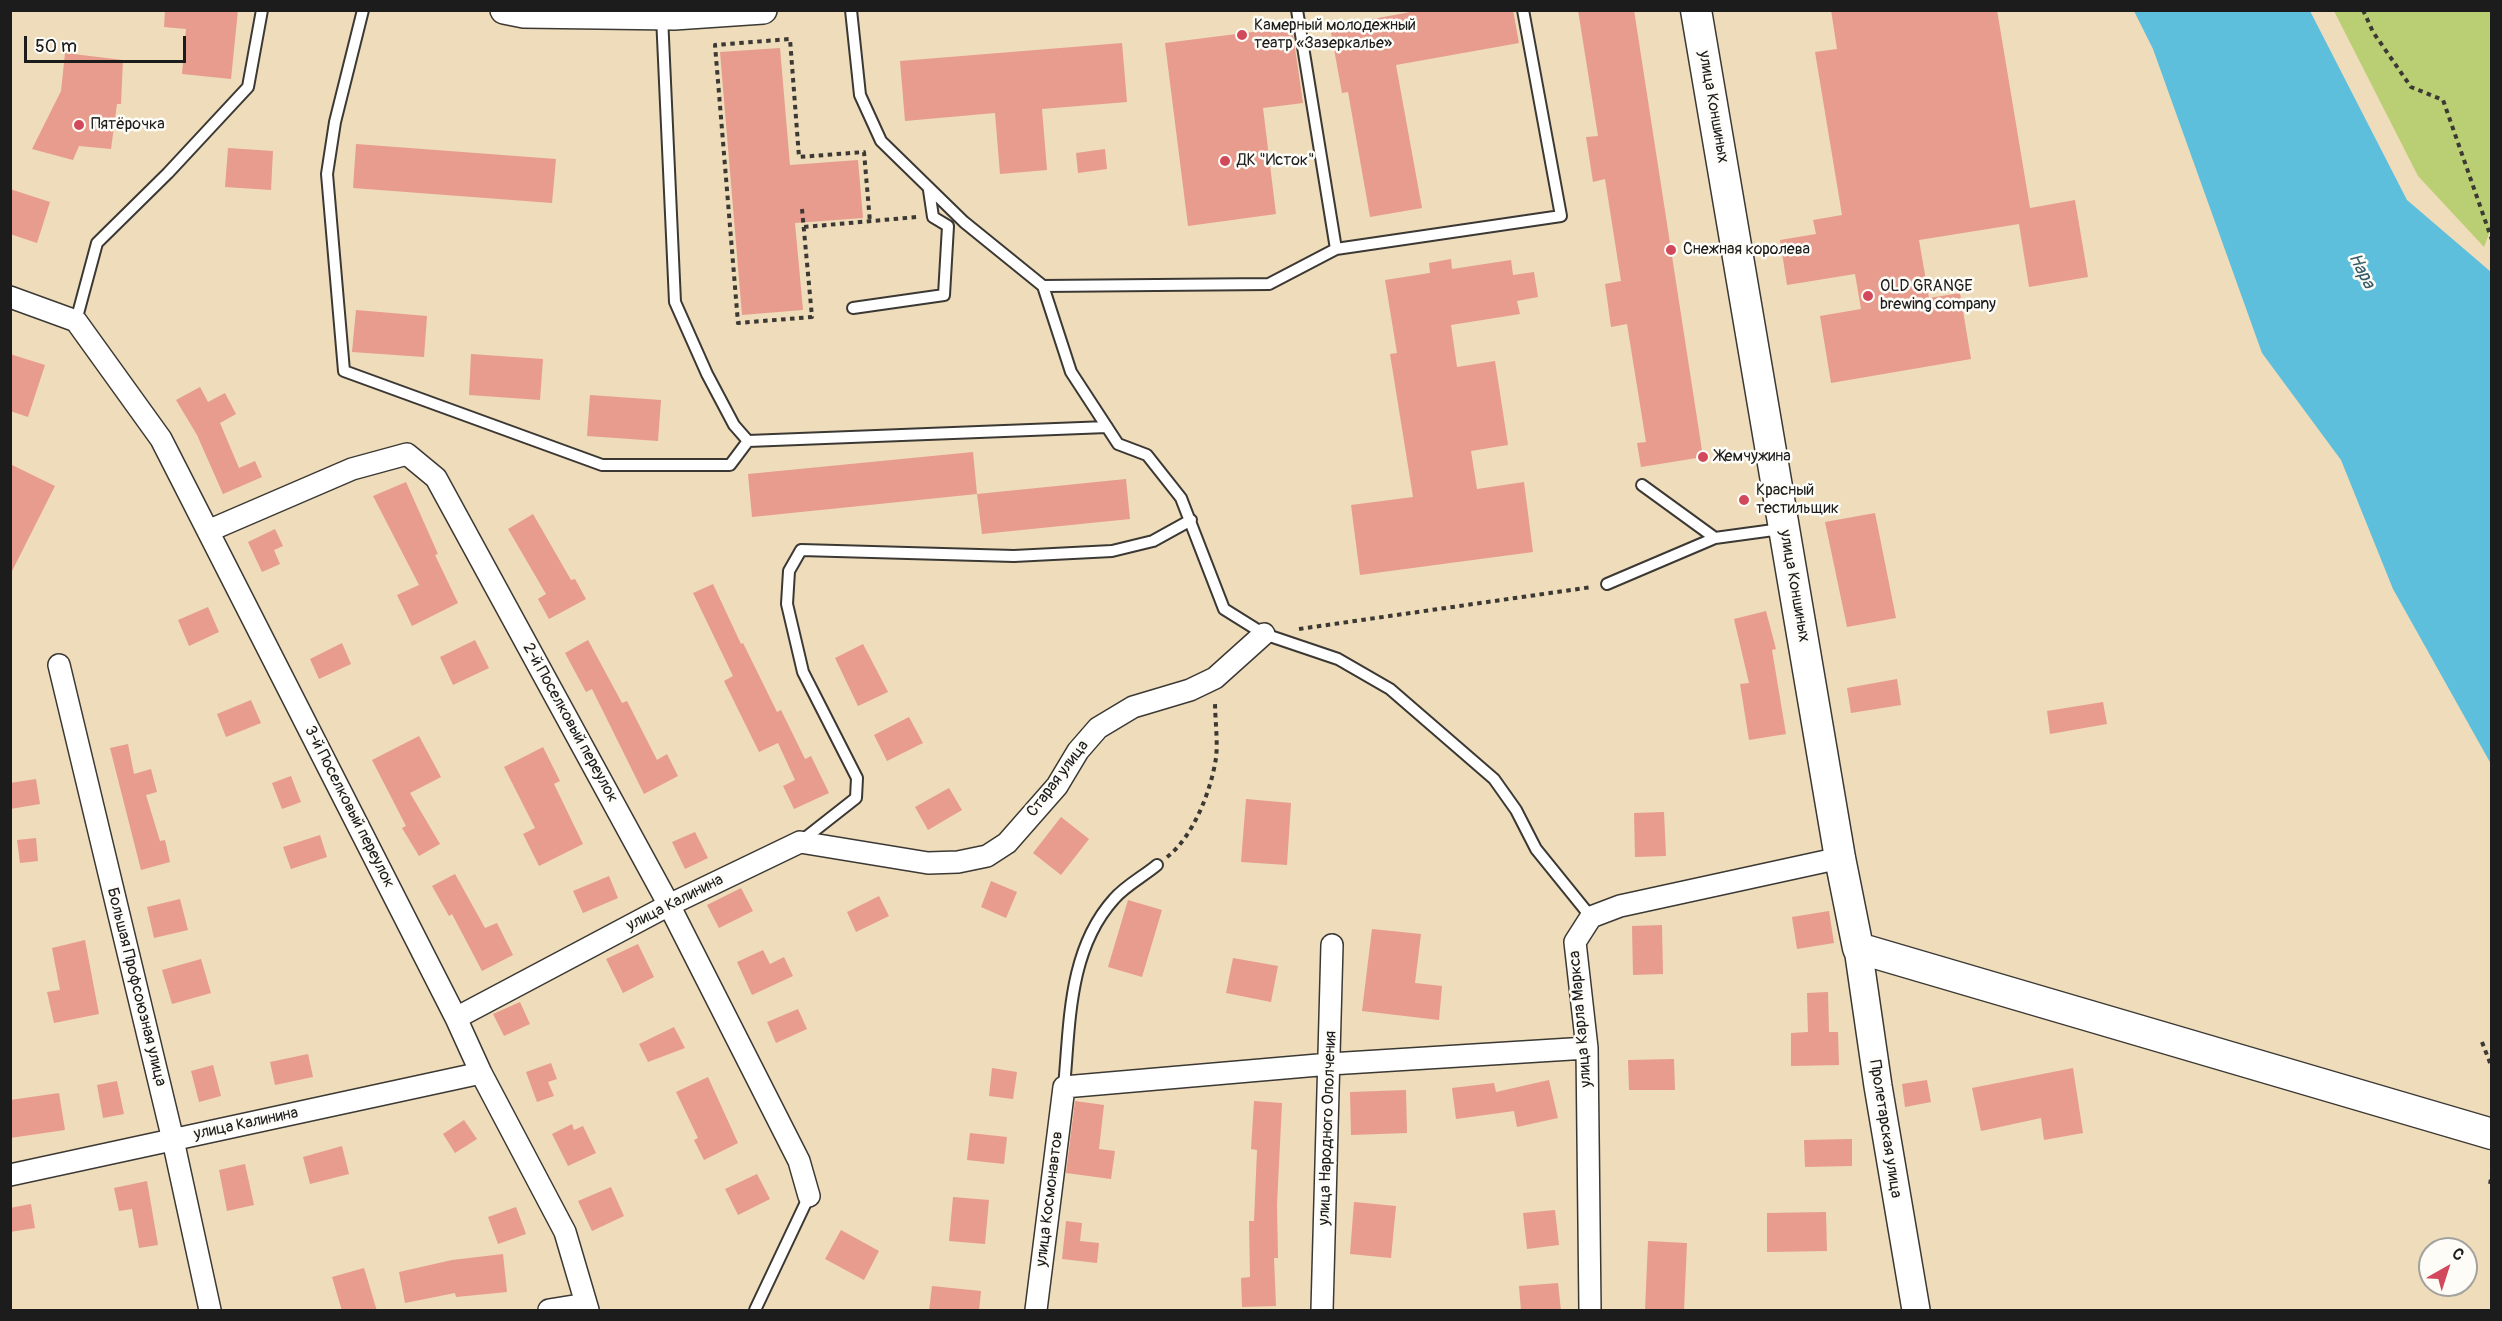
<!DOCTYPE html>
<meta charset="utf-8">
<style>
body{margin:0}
#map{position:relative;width:2502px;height:1321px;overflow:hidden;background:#eedcba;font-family:Pangolin,sans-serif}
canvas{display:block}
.frame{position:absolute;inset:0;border:12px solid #1c1c1c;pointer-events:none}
.north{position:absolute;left:2418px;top:1237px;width:60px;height:60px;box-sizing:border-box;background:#fdfcf7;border:2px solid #a3a29f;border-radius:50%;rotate:39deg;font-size:16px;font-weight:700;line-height:24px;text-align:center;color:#1c1c1c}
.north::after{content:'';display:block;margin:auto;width:21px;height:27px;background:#d1495b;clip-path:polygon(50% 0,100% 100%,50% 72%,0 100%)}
.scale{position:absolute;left:24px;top:36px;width:162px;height:27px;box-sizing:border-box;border:3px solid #1c1c1c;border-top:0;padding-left:8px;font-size:18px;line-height:21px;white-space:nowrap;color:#1c1c1c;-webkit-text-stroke:4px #fdfcf7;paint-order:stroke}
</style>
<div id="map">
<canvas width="2502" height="1321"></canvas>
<div class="frame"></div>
<div class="north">С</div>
<div class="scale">50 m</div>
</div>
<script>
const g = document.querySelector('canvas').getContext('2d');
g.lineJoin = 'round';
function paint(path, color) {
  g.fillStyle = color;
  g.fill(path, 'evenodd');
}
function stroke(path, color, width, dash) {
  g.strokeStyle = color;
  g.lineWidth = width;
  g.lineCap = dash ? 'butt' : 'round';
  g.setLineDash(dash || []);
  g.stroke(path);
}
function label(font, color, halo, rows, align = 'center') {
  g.font = font + ' Pangolin,sans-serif';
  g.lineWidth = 5;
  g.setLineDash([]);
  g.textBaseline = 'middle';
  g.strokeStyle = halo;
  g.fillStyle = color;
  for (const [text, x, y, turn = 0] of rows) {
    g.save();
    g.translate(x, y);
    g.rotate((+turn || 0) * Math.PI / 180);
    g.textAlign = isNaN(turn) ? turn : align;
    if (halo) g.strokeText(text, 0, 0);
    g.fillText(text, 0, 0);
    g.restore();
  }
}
paint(new Path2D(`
 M2334,11H2491L2492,226L2484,247L2418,176Z`), '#bacf73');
paint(new Path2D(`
 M2134,11H2310L2407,200L2491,272V764L2393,589L2341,460L2262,353L2153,49Z`), '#5dbfdc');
paint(new Path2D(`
 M165,10H238L231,79L182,74L186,29L164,27Z
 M1421,10H1513L1519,43L1396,65L1422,208L1370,217L1348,92L1342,93L1330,27Z
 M1578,10H1634L1703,457L1641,467L1637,443L1646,442L1627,324L1611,327L1605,284L1621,281L1605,179L1593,182L1586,137L1598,136Z
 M1831,10H1997L2030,208L2075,200L2088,277L2029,287L2019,224L1919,240L1929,298L1960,293L1971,359L1831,383L1820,316L1861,309L1855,274L1787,285L1780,240L1816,234L1813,220L1842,215L1815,52L1837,49Z
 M1292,27L1303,103L1263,108L1276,214L1188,226L1165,43Z
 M1122,43L1127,102L1042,109L1047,170L1000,174L995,113L905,121L900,61Z
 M780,48L790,165L858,160L863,218L795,223L803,310L742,315L720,52Z
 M65,53L123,60L121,104H117L111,149L79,146L73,160L32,149L61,91Z
 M356,144L556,159L552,203L353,188Z
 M228,148L273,151L271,190L225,187Z
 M1105,149L1107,169L1078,173L1076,153Z
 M10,189L50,202L37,243L10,234Z
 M1451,259L1452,269L1511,260L1513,275L1534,272L1538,297L1517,301L1520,314L1451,325L1457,367L1495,361L1508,445L1471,451L1477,489L1524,482L1533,552L1360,575L1351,505L1413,497L1390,354L1397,353L1385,280L1430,273L1429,263Z
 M356,310L427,316L424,357L352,352Z
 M10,354L45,365L28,417L10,411Z
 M471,354L543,359L540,400L469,395Z
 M200,387L208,402L225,393L236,414L220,423L239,468L255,461L262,477L223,494L197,435L176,400Z
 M590,395L661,400L658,441L587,436Z
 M973,452L977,494L752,517L748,474Z
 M10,464L55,486L10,575Z
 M1126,479L1130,519L982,534L977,494Z
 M406,482L438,554L435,555L458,603L412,626L397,595L419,585L373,496Z
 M1875,513L1896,618L1847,627L1825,522Z
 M533,514L571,580L575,579L586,599L549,619L538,599L546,594L508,529Z
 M275,529L283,546L274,550L280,564L262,572L248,542Z
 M713,584L741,644L743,643L777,712L781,710L805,759L811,756L829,793L794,809L783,786L795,780L778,743L759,752L724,681L733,676L693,593Z
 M208,607L219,632L189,646L178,620Z
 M1766,611L1776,649L1772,650L1786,734L1749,740L1740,684L1749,683L1734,619Z
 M475,640L489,668L453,685L440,657Z
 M588,640L622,703L627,701L657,760L667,754L678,776L644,794L592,689L586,692L565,653Z
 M342,643L351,664L319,679L310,659Z
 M863,644L888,692L858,706L835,658Z
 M1897,679L1901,705L1851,713L1847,688Z
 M251,700L261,723L226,737L217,714Z
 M2103,702L2107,724L2050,734L2047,711Z
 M909,717L923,743L887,761L874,735Z
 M419,736L441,777L410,793L440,844L419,856L402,828L406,826L372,760Z
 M128,744L134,774L151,769L157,792L146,795L160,841L165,840L170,862L141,870L110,748Z
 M543,747L560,781L554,784L583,844L539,866L523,834L535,828L504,767Z
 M291,776L301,802L282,809L272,783Z
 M36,779L40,804L10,809V783Z
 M949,788L962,810L928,830L915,807Z
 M1246,799L1291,803L1287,865L1241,862Z
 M1664,812L1666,856L1635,857L1634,813Z
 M1061,817L1089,839L1061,875L1033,853Z
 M695,832L708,858L685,869L672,842Z
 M320,835L327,857L291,869L283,847Z
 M36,838L38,861L20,863L17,840Z
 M455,874L485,928L497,923L513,955L482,971L452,914L449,916L432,886Z
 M609,876L618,898L583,913L573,891Z
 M991,881L1017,892L1006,918L981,907Z
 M741,888L753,911L719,928L707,905Z
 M879,896L889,916L856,932L847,912Z
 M180,899L188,930L154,938L147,907Z
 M1128,900L1162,910L1142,977L1108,967Z
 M1829,911L1834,943L1797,949L1792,917Z
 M1662,925L1663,974L1633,975L1632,926Z
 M1372,929L1421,934L1415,983L1442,986L1439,1020L1362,1011Z
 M85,940L99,1014L54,1023L47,992L60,990L52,948Z
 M638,944L654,977L623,993L606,959Z
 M763,950L770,964L784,957L793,976L752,995L737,962Z
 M1233,958L1278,966L1271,1002L1226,993Z
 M201,959L211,993L172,1004L162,970Z
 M1828,992L1829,1032H1838L1839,1065L1791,1066V1033L1808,1032L1807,993Z
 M520,1002L530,1024L504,1036L493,1014Z
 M798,1009L807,1029L776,1043L767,1022Z
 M674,1027L685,1048L648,1062L639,1044Z
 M308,1054L313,1077L275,1085L270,1062Z
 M1674,1059L1675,1090H1629L1628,1060Z
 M551,1063L557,1079L548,1082L554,1096L537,1102L526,1072Z
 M213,1065L221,1096L199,1102L191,1071Z
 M992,1068L1017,1072L1013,1099L989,1096Z
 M2073,1068L2083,1133L2044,1140L2041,1118L1981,1131L1972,1088Z
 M708,1077L738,1143L704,1160L694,1140L698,1138L676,1092Z
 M1549,1080L1558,1118L1517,1127L1514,1111L1456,1119L1452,1088L1494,1083L1496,1092Z
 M1927,1080L1931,1102L1905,1107L1902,1084Z
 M117,1081L124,1114L103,1118L97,1085Z
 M1406,1090L1407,1133L1351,1135L1350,1092Z
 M59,1093L65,1130L10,1138V1100Z
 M1075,1101L1104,1105L1099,1149L1115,1151L1111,1179L1066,1173Z
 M1254,1101L1282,1103L1277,1205L1278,1258H1274L1276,1306L1242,1307L1241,1278L1250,1277L1249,1221H1254L1257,1150L1251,1149Z
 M464,1120L477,1139L455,1153L443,1134Z
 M572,1124L574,1130L583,1126L596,1153L568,1166L552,1134Z
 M970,1133L1007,1137L1004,1164L967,1160Z
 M1852,1139V1166L1805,1167L1804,1140Z
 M342,1146L349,1174L310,1184L303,1157Z
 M245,1164L254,1205L227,1211L219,1170Z
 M757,1174L770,1199L738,1215L725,1189Z
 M147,1181L158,1245L139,1248L132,1209L119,1211L114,1188Z
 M611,1187L624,1216L592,1231L578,1201Z
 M953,1197L989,1200L985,1244L949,1241Z
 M1354,1202L1396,1206L1391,1258L1350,1254Z
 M31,1204L35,1228L10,1232V1208Z
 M516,1207L526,1234L498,1244L488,1217Z
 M1555,1210L1559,1245L1527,1249L1523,1213Z
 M1826,1212L1827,1251L1767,1252V1213Z
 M1066,1221L1082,1223L1080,1241L1099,1243L1097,1263L1062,1259Z
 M841,1230L879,1251L864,1280L825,1259Z
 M1648,1241L1687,1243L1684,1311H1645Z
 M503,1254L507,1292L456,1297L455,1293L405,1303L399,1272L452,1260Z
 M364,1268L377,1311H342L332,1277Z
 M1558,1283L1561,1311H1521L1519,1286Z
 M932,1286L981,1291L979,1311H929Z`), '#e79c8e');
const service = new Path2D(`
 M363,10L335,122L327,174L344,371L602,465H730L748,441
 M851,10L860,95L881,141L964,222L1043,286L1071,372L1118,444L1147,455L1181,498L1224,609L1264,634L1338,659L1390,689L1494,779L1516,810L1536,849L1591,917
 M1297,10L1336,249
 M662,16L675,302L707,374L734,425L748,441L1107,427
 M1043,286L1269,284L1336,249L1561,216L1523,10
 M853,308L944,295L948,226L933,217L929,190
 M76,321L97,243L168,173L248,87L262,10
 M1642,485L1715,538L1781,529
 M1607,584L1715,538
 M800,842L856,798L857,778L803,672L787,604L789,571L801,550L1014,556L1112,551L1153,541L1191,520
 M1064,1087C1070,1023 1068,950 1114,899C1125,886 1144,876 1157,865
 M755,1310L809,1196`);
const minor = new Path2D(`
 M10,297L76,321L161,439L456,1018L481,1073L565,1232L588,1310
 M208,531L352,469L407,454L436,478L669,905L799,1161L809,1196
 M59,665L173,1140L210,1310
 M456,1018L669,905L800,842L928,863L958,862L987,856L1007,843L1057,786L1078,751L1098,728L1133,707L1190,690L1215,678L1264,634
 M10,1175L481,1073
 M549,1310L586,1304
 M1036,1310L1064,1087L1330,1064L1587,1048
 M1322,1310L1332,945
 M1590,1310L1587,1048L1575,942L1591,917L1620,906L1840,858`);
const tertiary = new Path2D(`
 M504,10L524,14L674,16L763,10
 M1858,948L1878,1086L1916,1310`);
const secondary = new Path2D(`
 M1696,10L1840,858L1858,948L2492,1134`);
stroke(service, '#3c3934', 14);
stroke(minor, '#3c3934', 24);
stroke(tertiary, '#3c3934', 30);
stroke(secondary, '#3c3934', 33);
stroke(new Path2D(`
 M2363,10L2373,32L2411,87L2443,100L2492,240
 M802,209L812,317L738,323L715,45L790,39L799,157L864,152L870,222
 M804,227L917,217
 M1299,629L1592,587
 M1167,857C1193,837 1211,791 1216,758C1218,740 1215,720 1215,702
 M2482,1042L2492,1068
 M2490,1184L2492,1174`), '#3c3934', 4, [4.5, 4.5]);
stroke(service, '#fff', 10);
stroke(minor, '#fff', 21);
stroke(tertiary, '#fff', 27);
stroke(secondary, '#fff', 30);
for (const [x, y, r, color] of [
 [1242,35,6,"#d1495b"],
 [79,125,6,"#d1495b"],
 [1225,161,6,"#d1495b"],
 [1671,250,6,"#d1495b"],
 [1868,296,6,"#d1495b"],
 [1703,457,6,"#d1495b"],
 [1744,500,6,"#d1495b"]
]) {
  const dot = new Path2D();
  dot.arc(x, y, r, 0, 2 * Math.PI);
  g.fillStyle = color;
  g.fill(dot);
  stroke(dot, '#fdfcf7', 2);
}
label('16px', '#1c1c1c', '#fdfcf7', [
 ["Камерный молодежный",1254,26],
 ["театр «Зазеркалье»",1254,44],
 ["Пятёрочка",91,125],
 ["ДК \"Исток\"",1237,161],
 ["Снежная королева",1683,250],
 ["OLD GRANGE",1880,287],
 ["brewing company",1880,305],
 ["Жемчужина",1715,457],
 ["Красный",1756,491],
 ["тестильщик",1756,509]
], 'left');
label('16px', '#1c1c1c', '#fdfcf7', [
 ["улица Коншиных",1713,107,80],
 ["улица Коншиных",1794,586,80],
 ["2-й Поселковый переулок",570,723,61],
 ["Старая улица",1058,779,-53],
 ["3-й Поселковый переулок",349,807,63],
 ["улица Калинина",675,903,-27],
 ["Большая Профсоюзная улица",136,987,76],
 ["улица Карла Маркса",1581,1019,-95],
 ["улица Калинина",246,1124,-12],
 ["улица Народного Ополчения",1328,1128,-88],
 ["Пролетарская улица",1885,1129,81],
 ["улица Космонавтов",1050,1199,-83]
]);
label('italic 18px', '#365d69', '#fdfcf7', [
 ["Нара",2361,271,63]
]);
</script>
